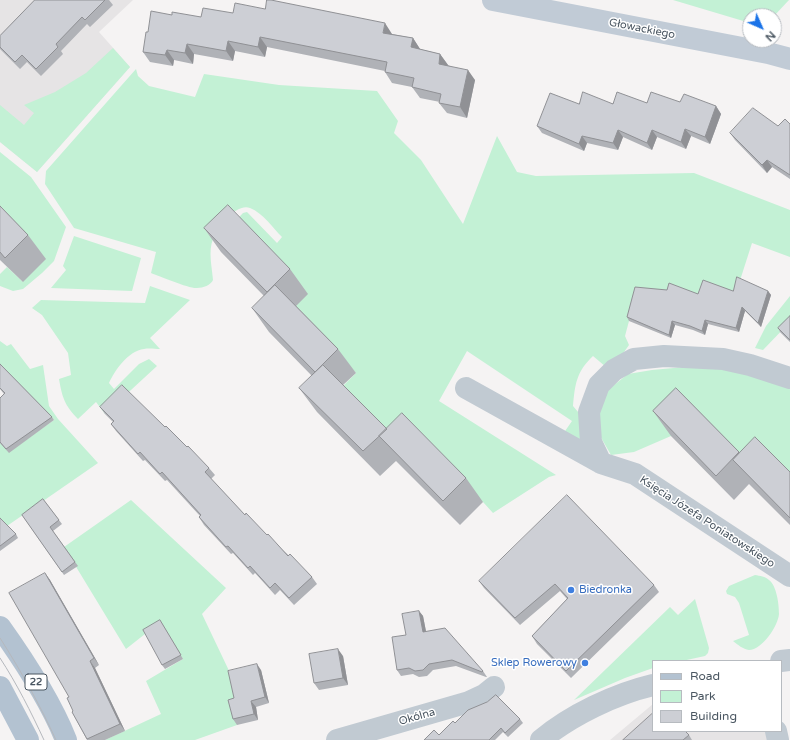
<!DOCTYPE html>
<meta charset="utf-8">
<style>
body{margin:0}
#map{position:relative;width:790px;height:740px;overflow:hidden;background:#f5f3f3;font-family:"Varela Round",sans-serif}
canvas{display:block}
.legend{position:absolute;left:652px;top:660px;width:130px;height:72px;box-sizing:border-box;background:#fff;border:1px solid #b7bbc0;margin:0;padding:5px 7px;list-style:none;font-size:12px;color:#4a5661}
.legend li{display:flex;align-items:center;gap:8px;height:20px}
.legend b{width:20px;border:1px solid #b7bbc0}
.north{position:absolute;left:742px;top:8px;width:40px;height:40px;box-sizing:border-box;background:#fff;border:1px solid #b7bbc0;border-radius:50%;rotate:135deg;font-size:11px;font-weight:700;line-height:16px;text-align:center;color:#4a5661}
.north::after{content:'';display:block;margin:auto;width:14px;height:18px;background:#1a73e8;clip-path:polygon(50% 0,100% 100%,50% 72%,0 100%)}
</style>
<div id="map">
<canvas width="790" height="740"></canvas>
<ul class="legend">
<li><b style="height:5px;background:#b3c2d1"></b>Road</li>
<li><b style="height:11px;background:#c3f1d5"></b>Park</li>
<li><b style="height:11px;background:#cdcfd5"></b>Building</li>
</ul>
<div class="north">N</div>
</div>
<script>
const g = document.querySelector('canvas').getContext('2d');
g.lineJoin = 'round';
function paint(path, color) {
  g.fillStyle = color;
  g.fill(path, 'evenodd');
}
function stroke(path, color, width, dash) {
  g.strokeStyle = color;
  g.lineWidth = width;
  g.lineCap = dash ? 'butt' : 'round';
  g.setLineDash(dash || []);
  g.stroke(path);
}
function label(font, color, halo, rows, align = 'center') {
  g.font = font + ' "Varela Round",sans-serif';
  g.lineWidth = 3;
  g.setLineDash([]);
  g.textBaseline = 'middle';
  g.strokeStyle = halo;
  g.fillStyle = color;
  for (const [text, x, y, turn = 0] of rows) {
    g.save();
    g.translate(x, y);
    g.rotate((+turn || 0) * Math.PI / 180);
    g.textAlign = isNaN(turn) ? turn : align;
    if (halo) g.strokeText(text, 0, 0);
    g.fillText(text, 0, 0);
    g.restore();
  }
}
paint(new Path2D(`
 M0,0H133L99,32L130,67L37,172L0,142Z
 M653,704V731H776L778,740H610Z`), '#e6e4e5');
paint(new Path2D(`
 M673,0H789L774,16H750V23Z
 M113,48L130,67L37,172L0,142V105L24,125L34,113L24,105L55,92L86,73Z
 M136,69L138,76L149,86L195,97L204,74L279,85L377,91L398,121L394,133L421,160L463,224L497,136L517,172L536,176L694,173L790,210V257L752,243L735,296L667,302L637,291L625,336L629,345L622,355L606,367L593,356C576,372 575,385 573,406L584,419L588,442L563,434L572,421L467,351L439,401L556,475L549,477L493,513L483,502L404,453L340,389L356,373L292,310L307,293L222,235L243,213L247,212L277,243L282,237C273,228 263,213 250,208C236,203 217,228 213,239C208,251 212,267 213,280C211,285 203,288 197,288C190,289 159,276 151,273L156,252L74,228L45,184L46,171Z
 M0,152L31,177L66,227L54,261L42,273L23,289L13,291L0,286V274L7,267L23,282L0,214Z
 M74,236L141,258L132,291L51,288L66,270L63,266Z
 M150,286L190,300L150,338L160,349C155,349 149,348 144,349C128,351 115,370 109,383L114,389L139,364L149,359L157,366L105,414L96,402L78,419C65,406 62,397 59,379L71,375L68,353L42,315L32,308L41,300L145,303Z
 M790,296V322L763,350L755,348L766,326Z
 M0,341L7,346L11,344L30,369L43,365L49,406L58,419L98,463L7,526L0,520V443L9,452L54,420L0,365Z
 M728,363L790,384V479L671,436L634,452L611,455L599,434V410L609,389L628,374L652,370Z
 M131,500L226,588L202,614L232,677L239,704L237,725L195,740H105L161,714L146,681L183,659L145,634L126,649L64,547Z
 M755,575C760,576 765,576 769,580C777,586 779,605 779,614C778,626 762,650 749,650C743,649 738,645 733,641L749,635L739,603L735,597L727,594L726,591L729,586Z
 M695,599L709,648L708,653L705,656L682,661H653V668L625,678L574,700L670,607L678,615Z`), '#c3f1d5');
stroke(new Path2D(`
 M466,388L601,463L635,474L790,576
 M601,463L591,442L589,412L599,385L614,370L634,359L664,356L723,359L750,365L790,378
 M781,661L790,660
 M776,731L778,740
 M337,740L469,702L484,695L494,687
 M541,740C571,715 615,694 653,685`), '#c1cad2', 22);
stroke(new Path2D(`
 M493,0L768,53L790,59`), '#c1cbd6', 22);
stroke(new Path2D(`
 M0,627C25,662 50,700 66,740
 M0,687L28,740`), '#b3c2d1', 22);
stroke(new Path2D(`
 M0,638C21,671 40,705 56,740
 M0,658C17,684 31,712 44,740`), '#b5b8bd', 1);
paint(new Path2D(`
 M35,0H109L113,5L90,27L87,24L61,51L63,54L41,76L27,62L20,69L0,49V36Z
 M265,9L392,34L413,38L420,49L440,54L448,65L475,80L467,118L447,113L439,103L440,102L420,98L412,87L392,83L385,72V71L267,47L265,57L235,51L233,61L194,54L193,64L174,60L173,66L150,62L143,52L148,32L172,15L201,17Z
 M680,102L716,106L721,114L710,144L691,136L686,149L657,137L652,150L623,137L618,150L587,143L584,151L542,133L537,126L579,104Z
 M790,124V179L772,167L767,173L735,140L730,133Z
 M0,206L28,235L46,259L23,282L0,260Z
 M204,228L290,269L308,294L296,306L338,349L356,373L343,385L387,429L466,478L483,502L460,525L396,461L380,476L317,412L299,388L312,376L269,332L252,308L264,296L221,252Z
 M733,291H768L771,295L761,327L745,311L739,332L708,324L705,335L693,330L675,325L671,338L629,321L627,317L698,294Z
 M790,316V342L780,332L778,328Z
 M0,364L52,417L54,420L9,453L0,443V398L4,394L0,389Z
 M676,388L740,453L790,472V525L749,484L734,500L671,436L653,411Z
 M100,407L165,427L209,468L215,475L211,479L245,515L312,577L317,584L294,605L280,590L275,595L255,573L253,575L233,553L231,554L204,525L199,517L200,516L167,480L165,481L145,460L143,461L116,431L111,424L113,422L105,414Z
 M43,499L62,524L53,531L78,566L64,575L22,515Z
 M0,518L16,534L18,538L0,551Z
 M45,573L50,580L99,665L95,668L125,731L105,740H87L72,712L73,711L69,697Z
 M479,581L654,585L659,592L571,678L537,644L532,636L567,599L560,591L520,625L484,588Z
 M419,611L423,616L426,631L483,671L487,677H486L456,666L433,670L427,676L419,677L413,674L401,676L397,670L406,635Z
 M160,620L183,659L165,669L162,665Z
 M343,656L348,685L319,690L314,683Z
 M261,670L269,703L256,707L258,720L237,725L233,719L234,698Z
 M520,719L523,723L508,737L503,732L495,740H424L439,735L455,723Z
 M689,735L692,740H623Z`), '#b0b2b7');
paint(new Path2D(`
 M385,23L392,34L390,43L383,33Z
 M260,37L267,47L265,57L258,47Z
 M413,38L420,49L419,57L411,47Z
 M228,41L235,51L233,61L226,51Z
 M187,44L194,54L193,64L185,53Z
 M167,50L174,60L173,66L165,55Z
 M440,54L448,65L446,74L439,64Z
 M468,70L475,80L467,118L460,107Z
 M716,106L721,114L710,144L705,137Z
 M685,129L691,136L686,149L681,142Z
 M618,130L623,137L618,150L613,143Z
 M652,130L657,137L652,150L647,143Z
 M582,136L587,143L584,151L579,144Z
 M767,160L772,167L767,173L762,165Z
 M768,291L771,295L761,327L758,323Z
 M742,307L745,311L739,332L736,328Z
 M705,320L708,324L705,335L702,331Z
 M672,321L675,325L671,338L669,335Z
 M45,573L50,580L99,665L94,658Z
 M419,611L423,616L427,637L423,632Z
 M338,649L343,656L348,685L343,678Z
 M90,661L95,668L125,731L120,724Z
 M257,664L261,670L269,703L265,697Z
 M251,701L256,707L258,720L254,714Z`), '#909195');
const building = new Path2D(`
 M35,0H105L85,20L82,17L56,44L58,47L36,69L22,55L15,62L0,47V36Z
 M267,0H271L385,23L383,33L413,38L411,47L440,54L439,64L468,70L460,107L439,103L441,94L412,87L414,78L385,72L387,62L260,37L258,47L228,41L226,51L187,44L185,53L167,50L165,55L143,52L146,32H148L151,11L172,15V12L201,17L203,8L233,13L235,3L265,9Z
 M583,92L613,104L617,92L647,103L651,92L680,102L684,94L716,106L705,137L685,129L681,142L652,130L647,143L618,130L613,143L582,136L579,144L537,126L550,93L579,104Z
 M753,108L778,126L785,119L790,124V175L767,160L762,165L730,133Z
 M228,205L290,269L267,292L204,228Z
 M0,206L28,235L5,258L0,252Z
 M737,277L768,291L758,323L742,307L736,328L705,320L702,331L690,326L672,321L669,335L627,317L635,287L667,290L669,283L698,294L703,280L733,291Z
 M275,285L338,349L315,372L252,308Z
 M790,316V340L778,328Z
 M0,364L52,417L6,449L0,442V398L5,393L0,388Z
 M323,365L387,429L363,451L299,388Z
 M122,385L165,427L166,426L187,447L188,446L209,468L205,472L245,515L246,513L267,535L268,534L288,556L290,554L312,577L289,598L275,583L270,588L250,566L248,568L228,546L226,547L199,517L201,515L162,472L160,474L140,452L138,454L111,424L114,421L100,407Z
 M676,388L739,452L716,476L653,411Z
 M402,413L466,478L443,501L379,436Z
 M755,437L790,472V518L733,460Z
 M567,495L654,585L566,671L532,636L568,598L555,584L515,618L479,581Z
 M43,499L59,520L50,527L75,562L62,572L22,515Z
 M0,518L16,534L0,546Z
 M45,573L94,658L90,661L120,724L87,739L72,712L73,711L67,698L69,697L9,593Z
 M419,611L423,632L445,628L483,671L482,672L452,660L429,664L423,670L415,671L409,668L397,670L392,637L406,635L402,614Z
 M160,620L181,655L162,665L143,630Z
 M338,649L343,678L314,683L309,654Z
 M257,664L265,697L251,701L254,714L233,719L228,700L234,698L228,671Z
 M496,695L520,719L505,733L501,728L489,740H424L434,730L439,735L453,721L455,723L468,710L487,702Z
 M653,713V731H685L689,735L683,740H623Z`);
paint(building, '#cdcfd5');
stroke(building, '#909195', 1);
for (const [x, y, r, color] of [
 [571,590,4,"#3f7fe0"],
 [585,663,4,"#3f7fe0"]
]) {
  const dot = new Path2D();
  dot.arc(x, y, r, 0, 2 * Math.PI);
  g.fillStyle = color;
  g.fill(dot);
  stroke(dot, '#fff', 1.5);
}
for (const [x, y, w] of [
 [36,682,22]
]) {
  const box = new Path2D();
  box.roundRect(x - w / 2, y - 8, w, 16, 3);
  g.fillStyle = '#fff';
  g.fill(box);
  stroke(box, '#4a5661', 1);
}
label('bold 10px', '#4a5661', null, [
 ["22",36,682]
]);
label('11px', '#4a5661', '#fff', [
 ["Głowackiego",642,29,11],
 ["Księcia Józefa Poniatowskiego",707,522,33],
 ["Okólna",417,717,-16]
]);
label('11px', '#366cbe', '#fff', [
 ["Biedronka",579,590],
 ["Sklep Rowerowy",577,663,"right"]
], 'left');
</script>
